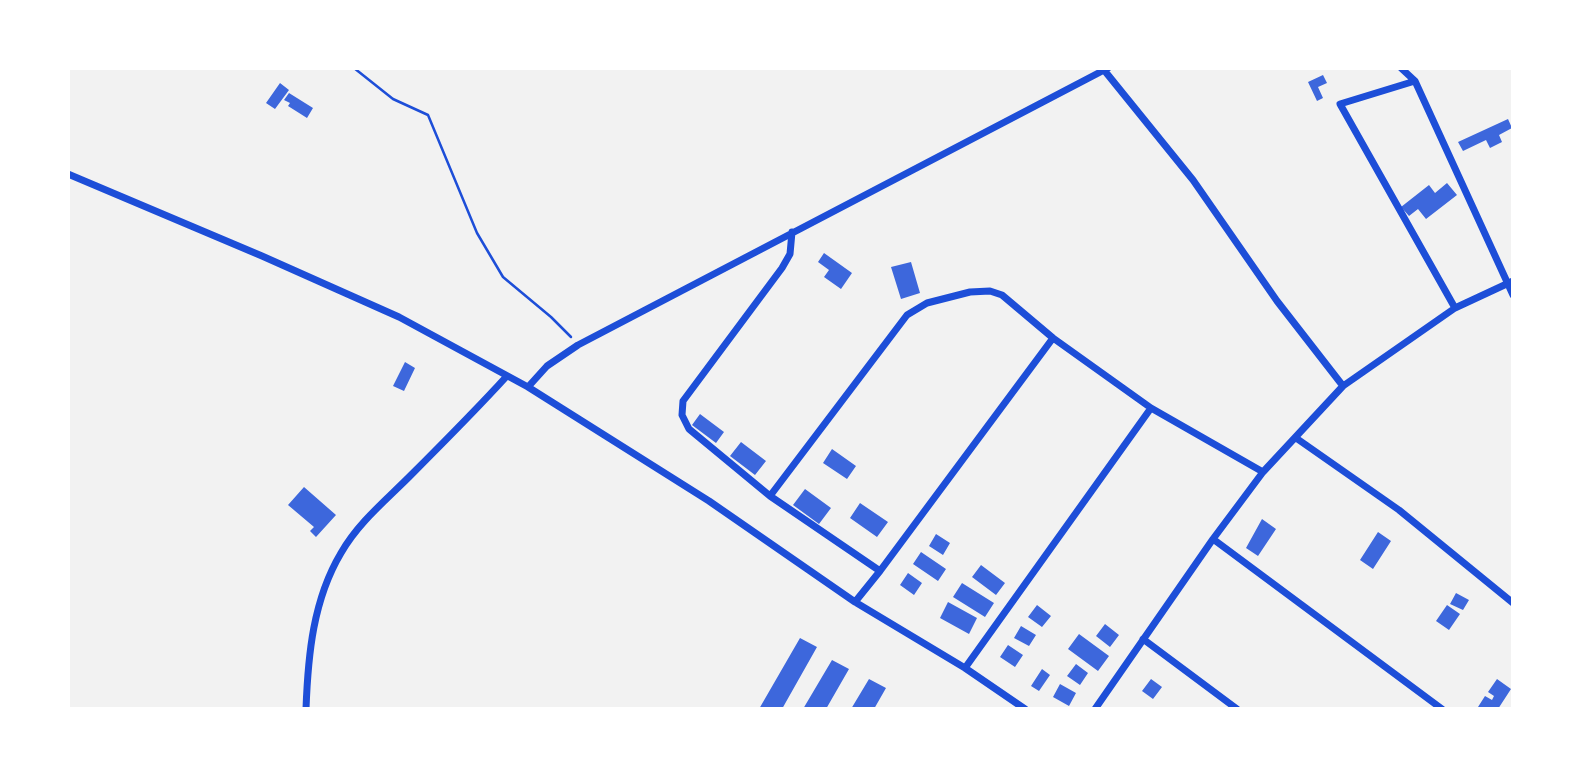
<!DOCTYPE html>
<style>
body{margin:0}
#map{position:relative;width:1581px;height:777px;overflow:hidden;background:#f2f2f2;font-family:Barlow,sans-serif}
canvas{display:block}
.frame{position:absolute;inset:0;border:70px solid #fff;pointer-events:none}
</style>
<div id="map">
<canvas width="1581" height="777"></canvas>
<div class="frame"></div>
</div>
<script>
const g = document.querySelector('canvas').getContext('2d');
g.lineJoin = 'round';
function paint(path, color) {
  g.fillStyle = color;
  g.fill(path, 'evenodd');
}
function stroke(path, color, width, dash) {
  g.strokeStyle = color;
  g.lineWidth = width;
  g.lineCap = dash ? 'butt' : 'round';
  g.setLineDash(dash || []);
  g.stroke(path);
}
paint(new Path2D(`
 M1323,75L1327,83L1318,87L1323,98L1317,101L1308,82Z
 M280,83L289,90L275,109L266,103Z
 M289,93L313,108L307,118L288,106L290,103L284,100Z
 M1508,119L1512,128L1499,135L1502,142L1490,148L1486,140L1463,151L1458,142Z
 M1447,183L1457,195L1426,219L1418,209L1409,216L1401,207L1429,185L1435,193Z
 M824,253L852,273L841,289L824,277L829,270L818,262Z
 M911,262L920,293L901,299L891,267Z
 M405,362L415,368L404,391L393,386Z
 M700,414L724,432L716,443L692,425Z
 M741,442L766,461L755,475L730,456Z
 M832,449L856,466L847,479L823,463Z
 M304,487L336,515L316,537L310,531L314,527L288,505Z
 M805,489L831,508L819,524L793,505Z
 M860,503L888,522L877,537L850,518Z
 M1262,519L1276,529L1258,556L1246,548Z
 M1378,532L1391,541L1373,569L1360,560Z
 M936,534L950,543L943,555L929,546Z
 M921,552L946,569L938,581L913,564Z
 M981,565L1005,583L996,595L972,577Z
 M908,573L922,583L914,595L900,585Z
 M962,583L994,603L985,617L953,597Z
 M1456,593L1469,600L1463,610L1450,604Z
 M948,602L977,618L969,634L940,618Z
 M1037,605L1051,616L1042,627L1028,617Z
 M1447,605L1460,614L1449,630L1436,621Z
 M1105,624L1119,635L1110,647L1096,636Z
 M1021,626L1036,635L1029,646L1014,638Z
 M1079,634L1109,656L1098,671L1068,649Z
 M800,638L817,647L782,709H759Z
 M1008,645L1023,655L1015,667L1000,657Z
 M832,660L849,669L826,709H803Z
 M1076,664L1088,673L1080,685L1067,676Z
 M1042,669L1050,675L1039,691L1031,686Z
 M869,679L886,688L874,709H851Z
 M1151,679L1162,687L1153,699L1142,691Z
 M1497,679L1511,689L1498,709H1481L1478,707L1485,696L1492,700L1494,696L1488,692Z
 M1060,684L1076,693L1069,706L1053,697Z`), '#3d67dc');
stroke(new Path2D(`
 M354,68L393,99L428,115L477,233L503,277L551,317L571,337`), '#1d4ed8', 2.5);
stroke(new Path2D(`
 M1401,68L1415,81L1513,295
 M1104,70L1193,180L1277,301L1343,386
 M1415,81L1340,104L1455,308
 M68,174L262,256L399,317L528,387L709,501L855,602L965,668L1025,709
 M792,232L790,254L782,268L683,401L682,415L689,429L770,496L880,571
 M528,387L547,366L578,345L1108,68
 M1296,438L1399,510L1513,603
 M770,496L907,315L927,303L970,292L990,291L1002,295L1053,338L1151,408L1263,472
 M1213,539L1442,709
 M855,602L880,571L1053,338
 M1143,639L1237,709
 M965,668L1151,408
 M306,709C308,655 313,600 341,553C358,523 385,501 409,477C442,444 475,411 506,377
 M1095,709L1213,539L1263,472L1343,386L1455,308L1513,281`), '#1d4ed8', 7);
</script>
